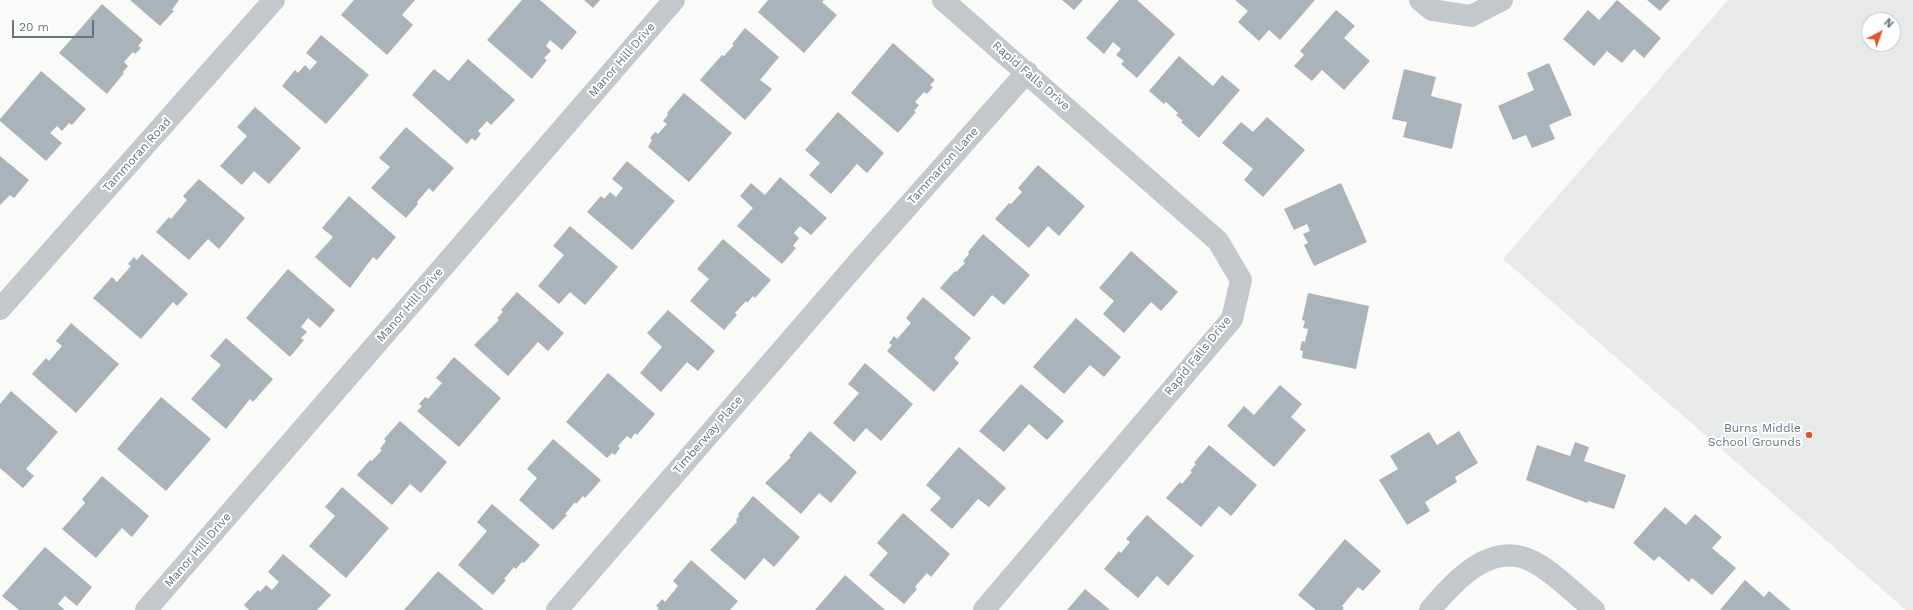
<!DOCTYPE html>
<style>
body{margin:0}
#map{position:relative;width:1913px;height:610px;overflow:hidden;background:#fafaf8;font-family:"Work Sans",sans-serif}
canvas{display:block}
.north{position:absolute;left:1861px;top:12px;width:40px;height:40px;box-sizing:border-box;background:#fff;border:1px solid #c1c8cd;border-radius:50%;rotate:41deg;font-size:11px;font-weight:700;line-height:16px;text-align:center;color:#657683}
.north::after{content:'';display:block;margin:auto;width:14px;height:18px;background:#e4572e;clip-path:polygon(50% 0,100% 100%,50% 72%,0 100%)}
.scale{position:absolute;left:12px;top:20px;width:82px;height:18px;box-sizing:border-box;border:2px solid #657683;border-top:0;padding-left:5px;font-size:12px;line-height:14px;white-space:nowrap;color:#657683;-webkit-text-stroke:3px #fff;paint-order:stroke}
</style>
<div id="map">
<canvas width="1913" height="610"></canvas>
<div class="north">N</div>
<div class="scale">20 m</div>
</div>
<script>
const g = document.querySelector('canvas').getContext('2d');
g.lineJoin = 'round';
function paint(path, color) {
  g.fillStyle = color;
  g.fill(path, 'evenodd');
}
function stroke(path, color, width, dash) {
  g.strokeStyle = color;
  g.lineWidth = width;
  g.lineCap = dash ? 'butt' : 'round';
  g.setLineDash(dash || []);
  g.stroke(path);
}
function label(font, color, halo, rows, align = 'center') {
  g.font = font + ' "Work Sans",sans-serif';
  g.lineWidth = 4;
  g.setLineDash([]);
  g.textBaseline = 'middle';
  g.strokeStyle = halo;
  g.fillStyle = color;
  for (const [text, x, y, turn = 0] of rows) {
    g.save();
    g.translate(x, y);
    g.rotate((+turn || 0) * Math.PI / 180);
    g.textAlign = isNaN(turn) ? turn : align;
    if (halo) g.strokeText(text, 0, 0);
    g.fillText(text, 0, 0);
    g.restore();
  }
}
paint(new Path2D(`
 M1728,0H1913V610H1906L1503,259ZM1869,20H1893V44H1869Z`), '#e8e9e9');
paint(new Path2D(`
 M130,0H179L172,10L174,11L160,26Z
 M354,0H415L402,15L413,25L387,55L341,15Z
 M522,0H540L577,32L562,50L550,40L546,46L551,51L544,58L547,60L532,79L487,40Z
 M584,0H600L593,8Z
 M768,0H824L822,2L837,15L804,53L758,12Z
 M1062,0H1083L1074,10Z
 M1119,0H1137L1175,34L1137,78L1121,64L1124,61L1116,55L1121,49L1113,42L1104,54L1086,38Z
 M1235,0H1315L1280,40L1269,30L1259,41L1238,22L1248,11Z
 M1617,0L1661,38L1644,58L1634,49L1622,63L1607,51L1594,66L1563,39L1588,10L1599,20Z
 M1647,0H1670L1660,11Z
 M102,4L143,40L138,46L141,48L135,54L133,52L124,62L128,66L123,72L124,73L107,94L59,53Z
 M1336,10L1355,26L1344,38L1370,61L1344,90L1322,70L1312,81L1294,66L1304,55L1300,51Z
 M745,28L779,57L760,80L772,89L745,120L700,80L722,55L724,56L734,45L732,44Z
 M321,35L369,75L326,124L282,86L295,70L298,73L305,65L310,70L317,62L306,53Z
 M893,43L935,80L930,85L933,87L927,94L924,92L915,102L919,105L914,111L916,112L898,133L851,93Z
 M1179,56L1213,86L1222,75L1240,90L1199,138L1181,122L1183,121L1176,115L1178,113L1166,102L1164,104L1149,91Z
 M468,59L515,100L491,125L487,121L478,131L481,134L475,141L472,138L467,144L412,95L434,69L449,81Z
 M1549,63L1572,115L1549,125L1555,139L1532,148L1526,135L1513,140L1498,106L1534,90L1527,73Z
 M1404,69L1436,77L1431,96L1462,104L1452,149L1403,137L1407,122L1392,119Z
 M41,71L86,109L72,125L69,123L62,131L57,126L50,133L62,143L46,161L0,121V119Z
 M684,93L732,133L689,182L648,147L652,140L650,138L655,132L658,134L667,124L663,121L668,115L667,113Z
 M255,107L301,148L269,184L254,171L242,185L220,166L247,136L237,127Z
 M838,112L884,153L867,173L857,164L831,194L809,175L820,163L805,150Z
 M1267,117L1305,150L1263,197L1244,180L1253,169L1222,143L1241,122L1253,132Z
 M406,127L454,168L433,192L429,188L417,202L418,204L406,218L371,188L390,167L379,158Z
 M0,156L29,180L14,198L10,195L0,205Z
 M627,161L675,201L632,250L587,212L601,196L604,199L610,192L616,197L623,188L612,179Z
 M1038,165L1085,206L1059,236L1048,226L1029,248L995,219L1009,203L1011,204L1022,192L1018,188Z
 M780,177L827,218L811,235L800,226L794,233L799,238L793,246L796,248L782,264L737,226L753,208L740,196L751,183L765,195Z
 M199,179L245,218L219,249L208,239L189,260L156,232L169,217L171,219L187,200L183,196Z
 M1341,183L1367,242L1314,266L1304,245L1308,243L1303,234L1310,231L1307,224L1294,230L1284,209Z
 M349,196L396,237L377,260L373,257L350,288L315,257L333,237L322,228Z
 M570,226L618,267L585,305L570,292L559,304L538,286L564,255L553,246Z
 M983,234L1030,275L1004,305L992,295L974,317L940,288L955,271L956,272L965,263L963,261L969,254L968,252Z
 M723,239L771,280L755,298L753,296L747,303L746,301L735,313L737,315L724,330L690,301L709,279L697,269Z
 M1131,251L1178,292L1161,311L1151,302L1124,333L1103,314L1114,301L1099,288Z
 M142,254L188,294L177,306L173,302L141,339L93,298L112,277L117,282L131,266L128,264L134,257L137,260Z
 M288,269L335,310L320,328L308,318L301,327L307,332L301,338L304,340L290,357L246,318Z
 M517,292L564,333L548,351L538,342L508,376L474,345L499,320L497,318L503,312L501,310Z
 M1308,293L1369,306L1356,369L1302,358L1303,351L1300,350L1302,341L1305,342L1308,329L1303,328L1305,321L1302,320Z
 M923,297L971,338L954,358L959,363L934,392L887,351L892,345L889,343L894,336L897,339L911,323L906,318Z
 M668,310L715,351L698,371L687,362L661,392L640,373L662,347L647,333Z
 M1076,318L1121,357L1104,377L1090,365L1064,394L1033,367Z
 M71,323L119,364L76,413L32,374L46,358L49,361L62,346L56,341Z
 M226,338L273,379L253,402L250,399L226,429L191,399L221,365L210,356Z
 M454,357L501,398L459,447L417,411L422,406L419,404L425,397L428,399L442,383L436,378Z
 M865,363L913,404L881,441L866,428L854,442L833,423L859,393L848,384Z
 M608,373L655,414L637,435L635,433L631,439L627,436L618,446L620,448L615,455L612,453L607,458L566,422Z
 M1021,384L1064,421L1047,440L1029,424L1004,452L979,431Z
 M1280,385L1302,404L1291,417L1306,430L1274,467L1227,426L1244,406L1254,415Z
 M11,391L58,432L26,469L34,476L23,488L0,468V404Z
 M161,397L211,439L166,491L117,449Z
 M400,421L447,462L421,493L410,484L392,505L357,475L370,460L372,461L382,450L380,449L386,441L384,439Z
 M810,431L857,472L831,503L819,493L801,514L765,483L791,457L789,456Z
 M1459,431L1478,463L1455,477L1457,482L1425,502L1430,511L1407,525L1379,480L1398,469L1390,456L1429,432L1437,445Z
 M553,439L601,480L585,498L583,496L576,504L575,502L565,514L567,515L553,530L519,500L537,478L527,469Z
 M1575,442L1589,447L1584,461L1626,475L1614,509L1588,501L1587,503L1526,480L1537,445L1570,456Z
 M1209,445L1257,485L1231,516L1219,506L1201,527L1166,498L1180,482L1182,484L1192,472L1190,471L1196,464L1194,463Z
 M959,447L1006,488L989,507L978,499L952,529L930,510L941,498L926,485Z
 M102,476L149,516L132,537L122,528L96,558L62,529L85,503L82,499Z
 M342,487L389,528L346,578L309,546L335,516L325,507Z
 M753,496L800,537L774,567L764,558L745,580L710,550L737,522L736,520L739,516L738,514Z
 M492,504L540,545L524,563L522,562L516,569L514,567L504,579L506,580L493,595L458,565L487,531L477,522Z
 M1665,507L1686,525L1695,514L1722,537L1712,548L1736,568L1712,595L1692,578L1689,582L1659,556L1654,561L1633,543Z
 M903,513L950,554L931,577L927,573L915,587L917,589L904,604L869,575L888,553L877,543Z
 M1147,515L1194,556L1168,586L1157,576L1138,598L1104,569L1119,551L1121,553L1130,542L1126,539Z
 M1345,539L1381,571L1363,591L1358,587L1342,606L1344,608L1342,610H1316L1298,595Z
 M45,547L92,587L77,606L65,596L58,604L64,609L63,610H19L2,596Z
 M283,554L331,595L317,610H249L244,605L258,590L260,592L266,585L272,590L279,582L268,572Z
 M691,560L738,601L730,610H657L659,608L656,606L662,599L665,602L678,586L673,581Z
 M438,571L484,610H404Z
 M845,575L885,610H815Z
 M1745,580L1764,597L1769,591L1791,610H1720Z
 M1085,589L1110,610H1067Z`), '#aab3b9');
stroke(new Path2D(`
 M943,0L1218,241L1241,280L1232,319L984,610
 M1420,0L1432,10L1471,16L1502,0
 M0,309L274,0
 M146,610L674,0
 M557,610L860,260L1027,72
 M1430,610C1454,581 1492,539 1534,562C1556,574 1575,594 1594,610`), '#c3c8cc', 22);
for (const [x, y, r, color] of [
 [1809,435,4,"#e4572e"]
]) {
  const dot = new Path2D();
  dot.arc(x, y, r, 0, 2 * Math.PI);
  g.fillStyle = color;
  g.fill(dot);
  stroke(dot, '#fff', 1.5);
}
label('12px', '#657683', '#fff', [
 ["Manor Hill Drive",622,60,-49],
 ["Rapid Falls Drive",1031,76,41],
 ["Tammoran Road",137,155,-48],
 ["Tammarron Lane",943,166,-48],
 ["Manor Hill Drive",410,305,-49],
 ["Rapid Falls Drive",1198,356,-51],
 ["Timberway Place",708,435,-49],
 ["Manor Hill Drive",198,550,-49]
]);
label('12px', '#657683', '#fff', [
 ["Burns Middle",1801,428],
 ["School Grounds",1801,442]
], 'right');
</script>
